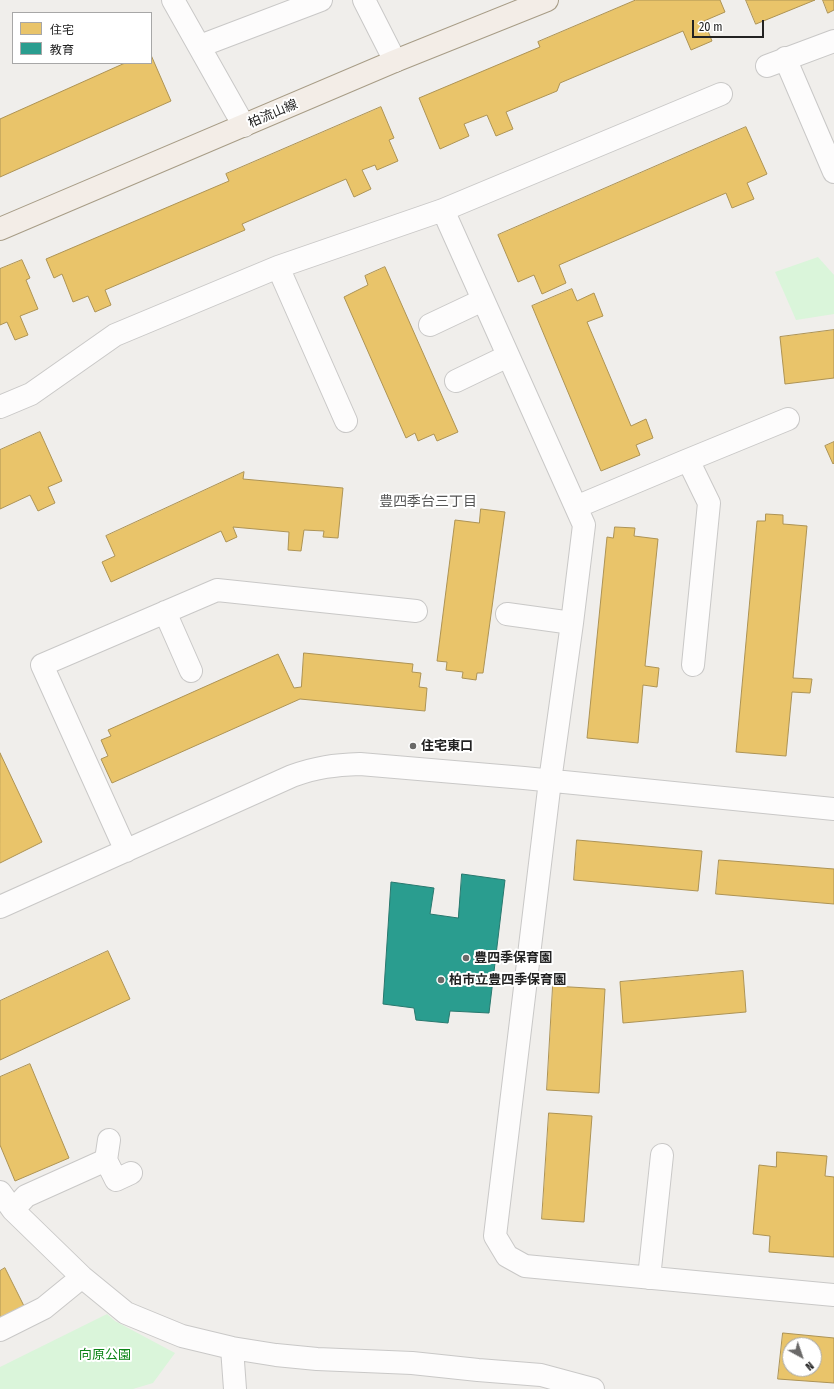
<!DOCTYPE html>
<meta charset="utf-8">
<style>
body{margin:0}
#map{position:relative;width:834px;height:1389px;overflow:hidden;background:#f0eeeb;font-family:"Fira Sans Condensed","Noto Sans JP",sans-serif}
canvas{display:block}
.legend{position:absolute;left:12px;top:12px;width:140px;height:52px;box-sizing:border-box;background:#fff;border:1px solid #a7a7a7;margin:0;padding:5px 7px;list-style:none;font-size:12px;color:#222}
.legend li{display:flex;align-items:center;gap:8px;height:20px}
.legend b{width:20px;border:1px solid #a7a7a7}
.north{position:absolute;left:782px;top:1337px;width:40px;height:40px;box-sizing:border-box;background:#fff;border:1px solid #a7a7a7;border-radius:50%;rotate:140deg;font-size:11px;font-weight:700;line-height:16px;text-align:center;color:#222}
.north::after{content:'';display:block;margin:auto;width:14px;height:18px;background:#6a6968;clip-path:polygon(50% 0,100% 100%,50% 72%,0 100%)}
.scale{position:absolute;left:692px;top:20px;width:72px;height:18px;box-sizing:border-box;border:2px solid #222;border-top:0;padding-left:5px;font-size:12px;line-height:14px;white-space:nowrap;color:#222;-webkit-text-stroke:3px #fff;paint-order:stroke}
</style>
<div id="map">
<canvas width="834" height="1389"></canvas>
<ul class="legend">
<li><b style="height:11px;background:#e9c46a"></b>住宅</li>
<li><b style="height:11px;background:#2a9d8f"></b>教育</li>
</ul>
<div class="north">N</div>
<div class="scale">20 m</div>
</div>
<script>
const g = document.querySelector('canvas').getContext('2d');
g.lineJoin = 'round';
function paint(path, color) {
  g.fillStyle = color;
  g.fill(path, 'evenodd');
}
function stroke(path, color, width, dash) {
  g.strokeStyle = color;
  g.lineWidth = width;
  g.lineCap = dash ? 'butt' : 'round';
  g.setLineDash(dash || []);
  g.stroke(path);
}
function label(font, color, halo, rows, align = 'center') {
  g.font = font + ' "Fira Sans Condensed","Noto Sans JP",sans-serif';
  g.lineWidth = 4;
  g.setLineDash([]);
  g.textBaseline = 'middle';
  g.strokeStyle = halo;
  g.fillStyle = color;
  for (const [text, x, y, turn = 0] of rows) {
    g.save();
    g.translate(x, y);
    g.rotate((+turn || 0) * Math.PI / 180);
    g.textAlign = isNaN(turn) ? turn : align;
    if (halo) g.strokeText(text, 0, 0);
    g.fillText(text, 0, 0);
    g.restore();
  }
}
paint(new Path2D(`
 M818,257L834,275V314L796,320L775,272Z
 M107,1314L115,1321L175,1353L153,1383L133,1389H0V1367Z`), '#daf5da');
const homes = new Path2D(`
 M636,0H720L725,12L704,21L712,41L691,50L683,31L560,83L557,91L506,112L513,129L496,136L487,115L464,124L469,136L440,149L419,98L540,47L538,42Z
 M746,0H815L756,24Z
 M823,0H834V10L828,13Z
 M151,55L171,101L0,177V119L125,63H151Z
 M381,107L394,138L389,140L398,161L377,170L375,165L362,170L371,189L354,197L346,179L242,224L245,230L105,290L111,305L95,312L88,296L73,302L62,274L54,278L46,259L229,181L226,174Z
 M746,127L767,174L747,183L754,199L732,208L726,193L559,265L566,283L542,294L534,275L518,282L498,235Z
 M22,260L30,278L26,280L38,309L20,316L28,335L15,340L7,322L0,325V269Z
 M385,267L458,432L437,441L434,434L418,441L415,433L406,438L344,297L368,285L365,276Z
 M572,289L577,301L594,293L603,316L587,322L631,426L646,419L653,438L636,445L640,455L601,471L532,306Z
 M834,330V378L785,384L780,337Z
 M40,432L62,481L48,487L55,503L38,511L30,495L0,509V450Z
 M834,442V463L833,464L825,446Z
 M244,472L243,479L343,488L338,538L323,537L324,531L304,530L301,551L288,550L289,532L233,527L237,537L226,542L221,531L111,582L102,562L115,556L106,536Z
 M481,509L505,512L483,673H477L476,680L462,678L463,672L446,670L447,662L437,661L455,520L479,523Z
 M766,514L783,515V524L807,526L793,678L812,679L810,693L792,692L786,756L736,752L757,521H765Z
 M615,527L635,528L634,536L658,539L645,666L659,668L657,687L643,685L638,743L587,738L607,537L613,538Z
 M304,653L413,664L412,672L421,673L419,687L427,688L425,711L300,699L112,783L101,759L108,756L101,740L111,736L108,730L278,654L294,688L301,687Z
 M0,753L42,842L0,863Z
 M577,840L702,851L698,891L574,880Z
 M719,860L834,869V904L716,894Z
 M108,951L130,999L0,1060V1001Z
 M743,971L746,1012L623,1023L620,982Z
 M553,986L605,989L599,1093L547,1090Z
 M30,1064L69,1158L15,1181L0,1145V1077Z
 M549,1113L592,1116L584,1222L542,1219Z
 M777,1152L827,1156L825,1176L834,1177V1257L769,1252L770,1236L753,1234L759,1165L776,1167Z
 M5,1268L24,1306L0,1319V1271Z
 M783,1333L834,1338V1383L778,1379ZM790,1345H814V1369H790Z`);
paint(homes, '#e9c46a');
stroke(homes, '#ad9354', 1);
const schools = new Path2D(`
 M462,874L505,880L489,1013L450,1011L448,1023L416,1020L414,1008L383,1004L391,882L434,888L430,914L458,918Z`);
paint(schools, '#2a9d8f');
stroke(schools, '#28786e', 1);
const minor = new Path2D(`
 M173,0L244,126
 M364,0L395,61
 M200,46L321,0
 M785,58L834,172
 M767,66L834,41
 M443,210L584,525L572,623L550,781L495,1236L507,1256L525,1266L834,1295
 M278,267L346,421
 M430,325L483,300
 M456,381L508,356
 M0,407L31,394L115,335L278,267L443,210L721,94
 M688,460L788,419
 M576,507L688,460L709,503L693,665
 M165,612L191,671
 M507,614L572,623
 M126,851L42,665L217,590L416,611
 M0,907L292,776C317,767 334,765 360,764L524,778L834,809
 M106,1160L116,1180L131,1173
 M0,1192L13,1210L82,1277L126,1313L182,1336L232,1348L276,1355L317,1359L412,1363L478,1370L541,1375L593,1389
 M13,1210L26,1196L106,1160L109,1140
 M649,1278L662,1155
 M0,1330L44,1308L82,1277
 M232,1348L235,1389`);
const major = new Path2D(`
 M0,229L395,61L547,0`);
stroke(minor, '#c9c8c7', 24);
stroke(major, '#a79c86', 24);
stroke(minor, '#fdfcfc', 22);
stroke(major, '#f3ede7', 22);
for (const [x, y, r, color] of [
 [413,746,4,"#6a6968"],
 [466,958,4,"#6a6968"],
 [441,980,4,"#6a6968"]
]) {
  const dot = new Path2D();
  dot.arc(x, y, r, 0, 2 * Math.PI);
  g.fillStyle = color;
  g.fill(dot);
  stroke(dot, '#fff', 1.5);
}
label('13px', '#222', '#fff', [
 ["柏流山線",273,114,-23]
]);
label('bold 13px', '#222', '#fff', [
 ["住宅東口",421,746],
 ["豊四季保育園",474,958],
 ["柏市立豊四季保育園",449,980]
], 'left');
label('13px', '#0c8416', '#fff', [
 ["向原公園",105,1355]
]);
label('14px', '#555', '#fff', [
 ["豊四季台三丁目",428,502]
]);
</script>
